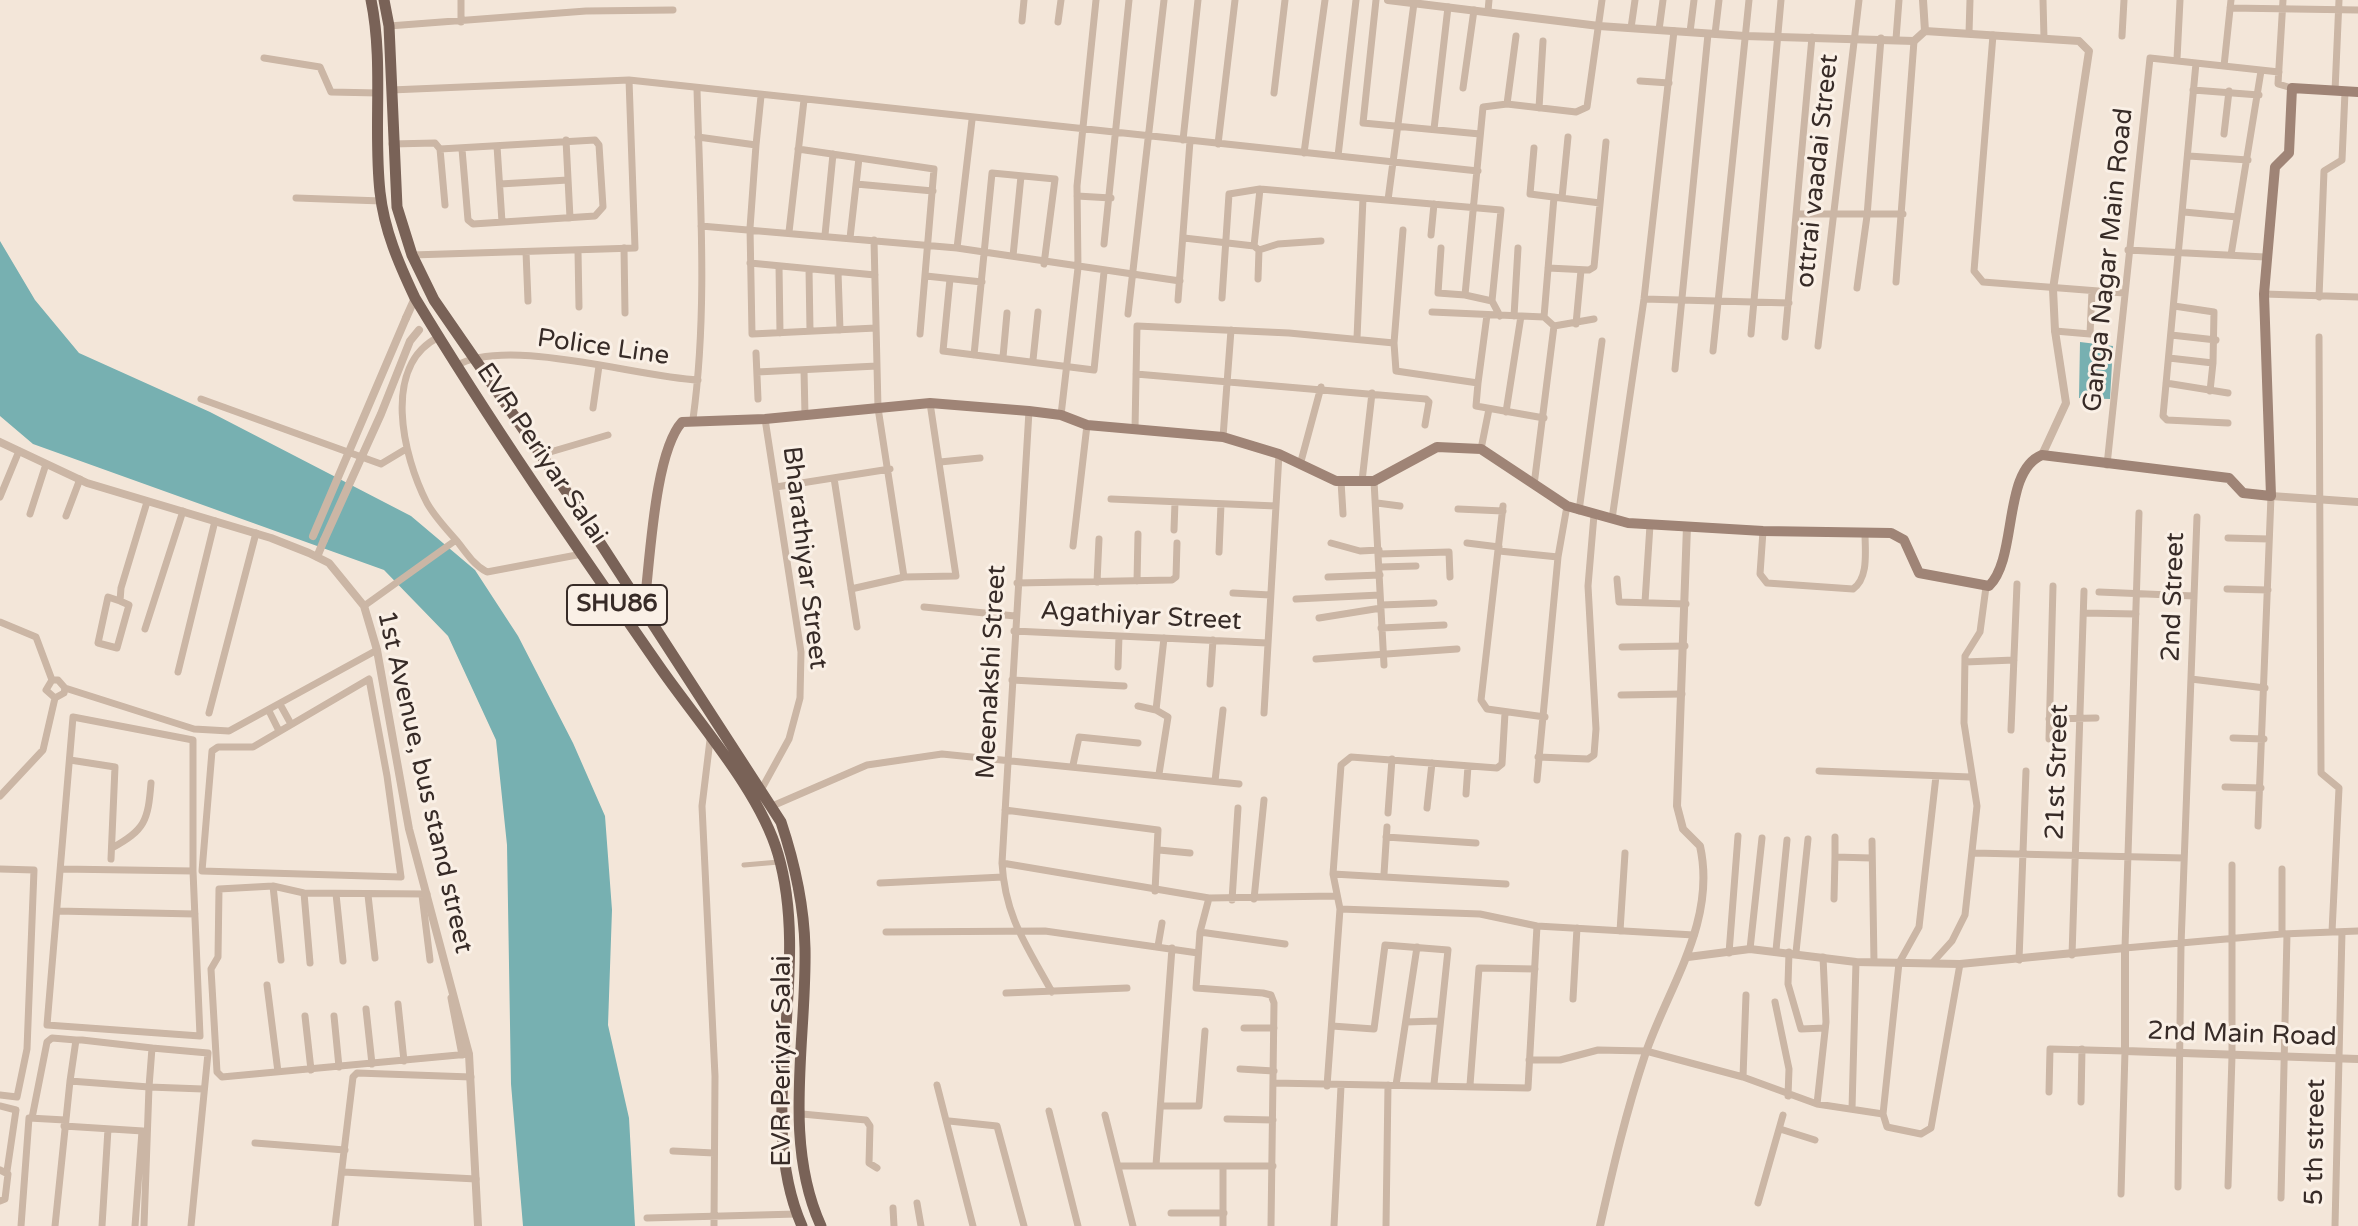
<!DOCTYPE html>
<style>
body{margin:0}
canvas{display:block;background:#f3e6d9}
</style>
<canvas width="2358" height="1226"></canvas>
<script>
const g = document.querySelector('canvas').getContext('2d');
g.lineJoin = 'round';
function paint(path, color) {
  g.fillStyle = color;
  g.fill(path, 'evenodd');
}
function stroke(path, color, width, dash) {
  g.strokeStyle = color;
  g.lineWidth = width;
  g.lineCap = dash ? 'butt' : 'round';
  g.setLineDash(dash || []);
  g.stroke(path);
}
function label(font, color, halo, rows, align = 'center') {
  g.font = font + ' "Varela Round",sans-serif';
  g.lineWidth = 6;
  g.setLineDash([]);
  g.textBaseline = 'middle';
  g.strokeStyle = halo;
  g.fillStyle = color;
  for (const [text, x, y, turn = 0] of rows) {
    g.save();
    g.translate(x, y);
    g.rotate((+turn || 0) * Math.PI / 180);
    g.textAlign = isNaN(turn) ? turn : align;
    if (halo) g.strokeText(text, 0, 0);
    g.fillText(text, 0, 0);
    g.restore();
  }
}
paint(new Path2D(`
 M0,241L35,300L79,353L210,412L411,516L475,570L518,636L573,743L605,816L612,910L608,1025L629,1118L635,1226H523L511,1084L507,845L496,740L448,636L384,570L33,444L0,416Z
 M2080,342L2113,346L2110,399L2079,398Z`), '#77b0b1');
stroke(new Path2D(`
 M744,865L779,862`), '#cbb6a5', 5);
stroke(new Path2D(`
 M1376,0L1363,123L1480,134
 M2043,0L2044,38
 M2283,0L2278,84L2292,88
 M2230,8L2358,10
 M1488,11L1489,0
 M1022,21L1024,0
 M461,22V0
 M1058,22L1061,0
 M389,26L586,11L673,10
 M1631,28L1635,0
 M1659,30L1663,0
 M1690,32L1694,0
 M1969,33L1970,0
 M1715,34L1719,0
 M1993,35L1974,271L1983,282L2124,293
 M2122,36L2124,0
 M1896,39L1899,0
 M264,58L320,67L331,92L378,93
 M2177,59L2180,0
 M2196,63L2163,416L2167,420L2228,423
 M2224,66L2231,0
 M1640,81L1669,83
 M1463,88L1474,10
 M391,90L629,80L1478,171
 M2193,90L2259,95
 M2335,91L2339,0
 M1274,93L1285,0
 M1507,104L1516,36
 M1539,108L1543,41
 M1434,129L1448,7
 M2224,134L2229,91
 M698,137L756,145L750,228L752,334L876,328
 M566,140L570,218
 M1183,140L1198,0
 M392,144L435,143L440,149L595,140L599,145L603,207L595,216L473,224L468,220L462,149
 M1218,144L1235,0
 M756,145L761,96
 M497,146L502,222
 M1534,148L1530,194L1600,203
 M440,149L445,205
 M798,149L934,169L920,334
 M1304,153L1325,0
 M1338,156L1356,0
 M2189,156L2248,160
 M500,184L568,180
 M856,184L933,191
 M1077,196L1111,198
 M296,198L382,201
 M1562,198L1568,137
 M1388,200L1414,3
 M2184,212L2237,217
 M1799,214H1903
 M701,226L957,248L1180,281
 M1403,230L1394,343L1396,371L1478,383L1476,406L1544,418
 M789,232L804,100
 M825,235L833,154
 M1431,235L1434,204
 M850,238L859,158
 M1184,238L1254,246L1259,250L1258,279
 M874,240L878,408L904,577
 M1104,244L1129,0
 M1254,246L1260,189
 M624,248L625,313
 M957,248L972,120
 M1441,248L1438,293L1465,295L1483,107L1507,104L1576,112L1587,107L1602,0
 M1259,250L1278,244L1321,241
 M2128,250L2265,257
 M578,251L579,307
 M526,252L528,301
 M412,255L635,248L629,80
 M2231,255L2261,71
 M1013,256L1021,176
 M750,263L875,275
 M779,266L780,333
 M1548,268L1589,270L1594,267L1606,142
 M809,269L810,331
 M838,272L840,330
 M926,276L982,282
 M950,279L943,351L1094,370L1104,272
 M1896,282L1914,41
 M1857,288L1867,216L1881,38
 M2264,294L2358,297
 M1465,295L1492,301
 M2319,297L2324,171L2342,160L2345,92
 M1222,298L1229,194L1260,189L1501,210L1492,301L1500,316
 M1644,299L1789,303
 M1178,300L1190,141
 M1432,312L1544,317L1554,326L1534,485
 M1128,314L1164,0
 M1514,316L1518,248
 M1544,317L1554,197
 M1576,324L1581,270
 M1554,326L1594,319
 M2055,331L2090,334L2092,291
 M1751,334L1781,0
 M2171,335L2216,340
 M439,337C381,365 403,457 427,503C435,517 446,529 457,541C466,553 474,565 487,572L582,554
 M1785,337L1812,37
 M2319,337L2321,773L2339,788L2332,932
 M1357,338L1363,198
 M1818,346L1859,0
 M1713,351L1749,0
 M756,353L758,399
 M974,355L992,173L1055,179L1044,264
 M1003,357L1007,313
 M2169,358L2213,363L2214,312L2174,306
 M1033,360L1038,312
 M456,366C506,336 637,377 698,380
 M1675,369L1708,34
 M804,370L805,415
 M757,372L877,366
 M1136,374L1426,399L1429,402L1425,425
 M1478,383L1487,315
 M2166,383L2228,393
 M2210,391L2213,363
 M201,399L381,464L406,449
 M593,408L599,366
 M1029,411L1002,863C1005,917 1027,946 1052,992
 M1506,412L1521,316
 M1061,415L1078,268L1077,186L1096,0
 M693,419C708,311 700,198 697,89
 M1135,429L1137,326L1289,333L1394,343
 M1223,437L1231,330
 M1481,449L1489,409
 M540,455L608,435
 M940,462L980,458
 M1300,465L1321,387
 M2107,465L2150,58L2279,72
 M834,478L857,627
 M1341,481L1343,514
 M1362,481L1372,393
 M1374,481L1384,665
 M776,487L890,469
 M0,497L19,451
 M1111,499L1276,506
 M1377,503L1400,506
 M1503,506L1481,700L1487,709L1545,717
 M1458,509L1503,511
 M1579,511L1602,341
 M2139,513L2125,948L2282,934L2358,931
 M30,514L46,464
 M66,516L80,479
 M1612,519L1644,299L1674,31
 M1174,530L1175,502
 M1763,531L1760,574L1767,583L1853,589C1869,578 1865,551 1865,533
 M2228,538L2269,539
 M1331,543L1360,551L1379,550
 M1467,543L1499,547
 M1073,546L1087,425
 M1499,551L1558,557
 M1219,552L1221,504
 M1379,554L1449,552L1450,577
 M1380,567L1416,566
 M1328,577L1380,575
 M1617,579L1619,602L1686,604
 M1137,581L1138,534
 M1097,582L1099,539
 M1017,583L1172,580L1176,577L1177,543
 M851,589L904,577L956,576L930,403
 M2227,589L2268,590
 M2099,592L2194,596
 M1233,593L1270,595
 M1296,599L1380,595
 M120,601L108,597L98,643L117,648L129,605L120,601L121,588L147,502
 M1645,602L1650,525
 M1381,605L1434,603
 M364,606L456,540
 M924,607L1015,616
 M2084,613L2136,614
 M1319,618L1381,608
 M0,622L36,637L52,680
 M1381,628L1444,625
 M145,629L183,511
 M1014,631L1267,643
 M1622,647L1685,646
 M1316,659L1457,649
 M1965,662L2014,660
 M1118,667L1119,636
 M178,672L215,521
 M369,679L387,776L401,877L202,871L212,751L218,747H253Z
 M2191,679L2265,688
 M1012,680L1124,686
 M1210,684L1213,640
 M65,688L64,693L55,698L46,690L52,680H58L65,688L194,729L229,731L377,650
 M1621,695L1682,694
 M281,706L291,724
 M1138,706L1156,710
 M269,711L279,731
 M209,713L256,533
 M1264,713L1279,454
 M73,717L193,740V871L200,1036L47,1025Z
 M2049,719L2096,718
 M2011,730L2017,584
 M2233,738L2264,739
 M2049,739L2053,586
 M710,740L702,806L715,1076L714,1226
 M1538,757L1588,759L1594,755L1596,729L1588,586L1594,515
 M70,760L115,767L111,859
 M1073,765L1079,737L1138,743
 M1819,771L1970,777
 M1159,774L1168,717L1156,710L1164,638
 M1936,776L1919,927L1899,963L1883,1114L1887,1127L1921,1134L1931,1128L1960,964
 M1537,780L1558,557L1567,506
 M1215,781L1223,710
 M2225,787L2261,788
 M761,790L789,739L800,698L801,652L765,419
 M1466,794L1468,766
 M0,796L43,750L55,698
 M770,807L867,765L942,754L1239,784
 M1427,808L1432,763
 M1005,810L1158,830L1155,891
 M1388,813L1392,759
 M2258,826L2271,496
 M1386,837L1476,843
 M1872,841L1874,962
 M112,848C145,830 148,821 151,783
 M1159,850L1190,853
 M1974,853L2184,858
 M1835,857V837
 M1002,863L1209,898L1335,896
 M0,869L34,870L27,1049L17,1097L0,1095
 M61,869L193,871
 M2282,869V934
 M1333,874L1506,884
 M1384,874L1387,827
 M880,883L1003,877
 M273,886L281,960
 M304,893L310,963
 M336,894L343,961
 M427,894L304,893L273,886L219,889L218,957L211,969L217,1072L222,1077L469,1054
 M368,895L375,958
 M422,895L430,960
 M1209,898L1200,932L1196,988L1263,993L1271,995L1274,1003L1271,1226
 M1254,899L1264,800
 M1834,899L1835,857L1871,858
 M1232,900L1238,808
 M1340,909L1480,914L1537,926L1694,935
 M57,911L195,914
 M1620,931L1625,853
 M886,932L1045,931L1198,953
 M1200,932L1285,944
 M1158,946L1162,923
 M1750,949L1762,838
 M1776,950L1787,840
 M1789,952L1788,984L1801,1029L1825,1028
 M1796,952L1808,839
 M1729,953L1738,836
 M2072,955L2084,591
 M2019,960L2026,771
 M1933,962L1952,941L1965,915L1977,806L1964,723L1965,656L1980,632L1986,587
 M267,985L278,1072
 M1006,993L1127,988
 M451,998L462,1055
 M1573,999L1577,928
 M1775,1002L1789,1069L1788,1096
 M398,1004L404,1061
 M366,1009L372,1064
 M305,1016L311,1070
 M334,1016L339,1067
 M1406,1022L1439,1021
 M1332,1026L1374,1029L1385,945L1448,950L1434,1084
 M1244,1028H1274
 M152,1048L208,1053L191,1226
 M1529,1060H1560L1598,1050L1646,1051L1743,1077L1817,1104L1883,1114
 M1240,1069L1274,1071
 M1743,1077L1746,995
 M70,1081L76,1040H82L152,1048L149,1087L203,1089
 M1273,1083L1528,1088L1537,926
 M937,1085L973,1226
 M1396,1085L1417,947
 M1470,1085L1479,968L1535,969
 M1327,1086L1340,909L1333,874L1341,765L1351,757L1497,768L1502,764L1505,713
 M2049,1092L2050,1049L2125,1051L2121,1194
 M2081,1102L2082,1049
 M1817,1104L1826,1022L1823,957
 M0,1106L16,1110L7,1171
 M1161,1106H1199L1205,1031
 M1852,1109L1856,962
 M1049,1111L1078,1226
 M802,1114L866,1120L870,1126L869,1163L877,1168
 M1105,1115L1133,1226
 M32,1118L47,1042L52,1038L76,1040
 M1227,1119L1273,1120
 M949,1121L997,1126L1024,1226
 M64,1126L143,1131
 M1780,1129L1815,1140
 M255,1143L345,1150
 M673,1151L714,1153
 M1156,1165L1172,948
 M1118,1166H1273
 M1223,1167V1226
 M0,1170L8,1174L5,1199L0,1201
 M343,1172L476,1179
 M2228,1186L2232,1056V865
 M2178,1187L2181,945L2197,517
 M2281,1198L2287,934
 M917,1203L921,1226
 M1758,1203L1783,1115
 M893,1208L894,1226
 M1171,1213H1224
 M647,1218L797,1214
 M21,1226L29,1118L65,1120
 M55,1226L70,1081L149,1087L144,1226
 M102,1226L108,1129
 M135,1226L142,1131
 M335,1226L353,1077L357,1073L471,1077
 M1334,1226L1341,1086
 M1386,1226L1388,1085
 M2335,1226L2342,932`), '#cbb6a5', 7);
stroke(new Path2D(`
 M1388,0L1599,26L1745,36L1914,41L1925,31
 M1923,0L1925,31
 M1925,31L2079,41L2089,51L2053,289L2055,331L2066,403L2042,455
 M406,318L415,298
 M0,442L87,483L271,538L309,553L329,563L364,606L377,650L409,829L469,1054L478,1226
 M2271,496L2358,502
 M317,557L324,540
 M1688,957L1750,949L1856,962L1960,964L2125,948V1051L2358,1059
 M1600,1226C1613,1168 1626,1112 1645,1055C1668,987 1717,922 1700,846L1683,829L1677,806L1687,526`), '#cbb6a5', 8);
stroke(new Path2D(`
 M644,608C650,564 654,453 682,422L765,419L930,403L1029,411L1061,415L1087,425L1223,437L1279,454L1336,481H1374L1437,447L1481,449L1567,506L1628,523L1763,531L1891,533L1904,540L1919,573L1989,586C2018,558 2002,471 2042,455L2229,478L2243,493L2271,496L2264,294L2275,167L2289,153L2292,88L2358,92`), '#9f8476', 10);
stroke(new Path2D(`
 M371,0C384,63 373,128 380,192C384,230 399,264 415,298C491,424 575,545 659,666C697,721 760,791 778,854C813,973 753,1116 802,1226
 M384,0L389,26L397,207L412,255L434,300L575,504L781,822C795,864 804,904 805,948C807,1038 782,1141 821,1226`), '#796257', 11);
stroke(new Path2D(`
 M313,536L406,318
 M324,540L381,414L410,341L419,330`), '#cbb6a5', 8);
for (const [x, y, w] of [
 [617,605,100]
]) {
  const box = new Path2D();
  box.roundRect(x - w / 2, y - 20, w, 40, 6);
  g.fillStyle = '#faf0e6';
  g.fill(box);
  stroke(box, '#372b27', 2);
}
label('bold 24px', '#372b27', null, [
 ["SHU86",617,605]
]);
label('26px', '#372b27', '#faf0e6', [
 ["ottrai vaadai Street",1818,171,-84],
 ["Ganga Nagar Main Road",2109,260,-84],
 ["Police Line",603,348,8],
 ["EVR Periyar Salai",541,454,56],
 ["Bharathiyar Street",804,558,83],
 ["2nd Street",2174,597,-88],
 ["Agathiyar Street",1141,617,3],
 ["Meenakshi Street",992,672,-87],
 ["21st Street",2058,772,-88],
 ["1st Avenue, bus stand street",424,782,77],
 ["2nd Main Road",2242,1035,2],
 ["EVR Periyar Salai",783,1061,-90],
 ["5 th street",2316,1142,-89]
]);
</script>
